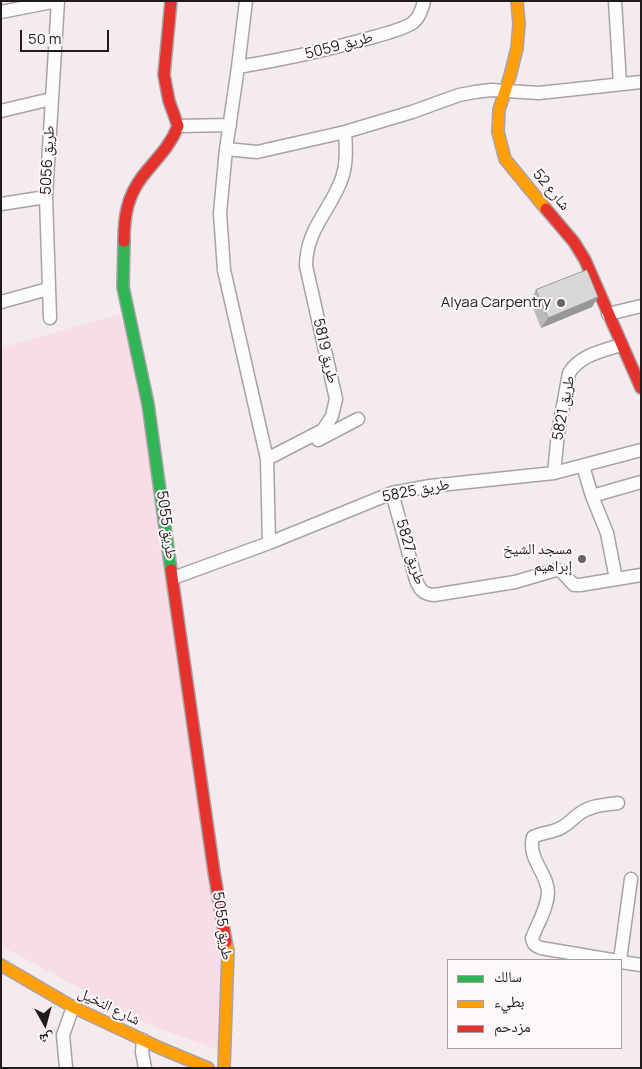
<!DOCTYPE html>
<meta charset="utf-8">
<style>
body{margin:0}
#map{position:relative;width:642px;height:1069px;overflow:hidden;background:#f4ebef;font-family:Manrope,"Noto Naskh Arabic",sans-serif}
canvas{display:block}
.frame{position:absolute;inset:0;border:2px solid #211b1e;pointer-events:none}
.legend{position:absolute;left:447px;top:959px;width:175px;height:90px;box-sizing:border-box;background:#fef7fa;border:1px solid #a69fa2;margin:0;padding:6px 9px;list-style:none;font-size:15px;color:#211b1e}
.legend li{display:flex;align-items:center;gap:10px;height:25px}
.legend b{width:25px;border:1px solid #a69fa2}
.north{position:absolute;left:20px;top:999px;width:50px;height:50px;-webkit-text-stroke:4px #fef7fa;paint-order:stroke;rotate:173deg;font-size:14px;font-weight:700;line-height:20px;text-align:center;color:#211b1e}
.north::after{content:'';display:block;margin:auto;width:18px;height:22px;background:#211b1e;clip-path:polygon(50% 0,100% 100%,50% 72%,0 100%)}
.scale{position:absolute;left:20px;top:30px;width:89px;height:22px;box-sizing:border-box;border:2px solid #211b1e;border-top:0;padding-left:6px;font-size:15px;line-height:18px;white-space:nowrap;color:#211b1e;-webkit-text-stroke:4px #fef7fa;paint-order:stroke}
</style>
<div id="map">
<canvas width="642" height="1069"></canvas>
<div class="frame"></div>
<ul class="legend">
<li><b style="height:6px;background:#30b455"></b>سالك</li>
<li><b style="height:6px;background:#ff9f0a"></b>بطيء</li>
<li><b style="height:6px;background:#e5322d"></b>مزدحم</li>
</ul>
<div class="north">ش</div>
<div class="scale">50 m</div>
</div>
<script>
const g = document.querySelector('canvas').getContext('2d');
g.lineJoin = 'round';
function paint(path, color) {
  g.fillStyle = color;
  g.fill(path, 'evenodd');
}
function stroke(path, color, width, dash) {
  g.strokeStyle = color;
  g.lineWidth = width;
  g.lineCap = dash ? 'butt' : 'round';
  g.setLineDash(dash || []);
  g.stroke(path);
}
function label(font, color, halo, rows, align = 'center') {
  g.font = font + ' Manrope,"Noto Naskh Arabic",sans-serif';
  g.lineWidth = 4;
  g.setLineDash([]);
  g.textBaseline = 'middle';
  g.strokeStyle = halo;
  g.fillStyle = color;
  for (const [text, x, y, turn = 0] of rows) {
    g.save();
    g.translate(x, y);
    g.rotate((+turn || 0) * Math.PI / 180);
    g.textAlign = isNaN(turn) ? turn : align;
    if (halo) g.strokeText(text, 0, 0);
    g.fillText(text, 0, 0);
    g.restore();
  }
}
paint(new Path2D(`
 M120,314L138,380L225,956L218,1050L145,1023L1,946V348Z`), '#f8dce8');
const street = new Path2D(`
 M246,1L238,67L226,149L220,213L224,270L267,459
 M615,1L620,84
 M1,12L57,1
 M238,67C280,60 319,52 359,41C376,36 396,32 411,24C419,19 422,10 424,1
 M1,111L51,99
 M178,126L230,125
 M226,149L257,152L345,132L412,112L459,95L475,92L491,90L539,93L641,82
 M1,204L46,197
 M1,302L48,289
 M608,314L641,306
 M50,318L46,197L58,1
 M318,440L358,419
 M583,466L592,496L607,533L616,579
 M554,473L558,433L569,373C580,355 602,351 621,345
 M392,493L416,580C420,590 423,594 434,595L515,582L556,570L561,571L574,585H580L641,575
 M592,496L641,482
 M269,543L267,459L323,430L332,416L336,399L306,266C306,229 331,210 342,178C347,163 346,147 345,132
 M173,578L269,543L392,493L430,486L554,473L641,450
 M612,960L541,948C535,946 533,944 532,938C538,923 547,909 548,893C548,873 527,859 533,837C541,833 548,833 556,830C566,827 572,819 579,814C591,805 604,805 618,803
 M620,960L631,879
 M621,962L641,965
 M143,1040L142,1052L145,1068
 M66,1068L63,1035L73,1007`);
const fast = new Path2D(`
 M124,241L123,287L148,404L171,570`);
const slow = new Path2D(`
 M517,1L519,24L517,48L510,76L499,110L498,132L505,159L546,209
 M1,965L73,1007L160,1048L208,1068
 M224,1068L228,951L226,942`);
const jam = new Path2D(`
 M546,209L574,242L585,260L641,388
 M124,241C124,217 127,197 142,177C155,160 170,147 178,126L169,101L164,75L171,1
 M171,570L214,872L226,942`);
stroke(street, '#a9a2a5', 15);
stroke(fast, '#a9a2a5', 14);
stroke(slow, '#a9a2a5', 14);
stroke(jam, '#a9a2a5', 14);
stroke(street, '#fdfcfd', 12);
stroke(fast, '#30b455', 11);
stroke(slow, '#ff9f0a', 11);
stroke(jam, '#e5322d', 11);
paint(new Path2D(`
 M536,290L598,297L592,307L541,328L530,300Z`), '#bbbaba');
paint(new Path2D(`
 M598,297L592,307L541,328L548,318Z`), '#989797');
const building = new Path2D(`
 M587,270L598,297L548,318L536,290Z`);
paint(building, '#d9d8d8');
stroke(building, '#989797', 1);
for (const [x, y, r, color] of [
 [561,303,5,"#6b6467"],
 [582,559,5,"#6b6467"]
]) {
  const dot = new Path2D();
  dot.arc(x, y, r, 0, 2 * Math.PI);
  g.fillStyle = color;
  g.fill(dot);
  stroke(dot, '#fef7fa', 2);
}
label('15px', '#211b1e', '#fef7fa', [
 ["طريق 5059",339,46,-15],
 ["طريق 5056",48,160,-87],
 ["شارع 52",551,190,50],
 ["طريق 5819",325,351,77],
 ["طريق 5821",564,408,-79],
 ["طريق 5825",416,491,-11],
 ["طريق 5055",166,525,82],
 ["طريق 5827",410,552,73],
 ["طريق 5055",222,926,82],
 ["شارع النخيل",109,1007,26]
]);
label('15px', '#211b1e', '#fef7fa', [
 ["Alyaa Carpentry",551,303],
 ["مسجد الشيخ",572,550],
 ["إبراهيم",572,567]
], 'right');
</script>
